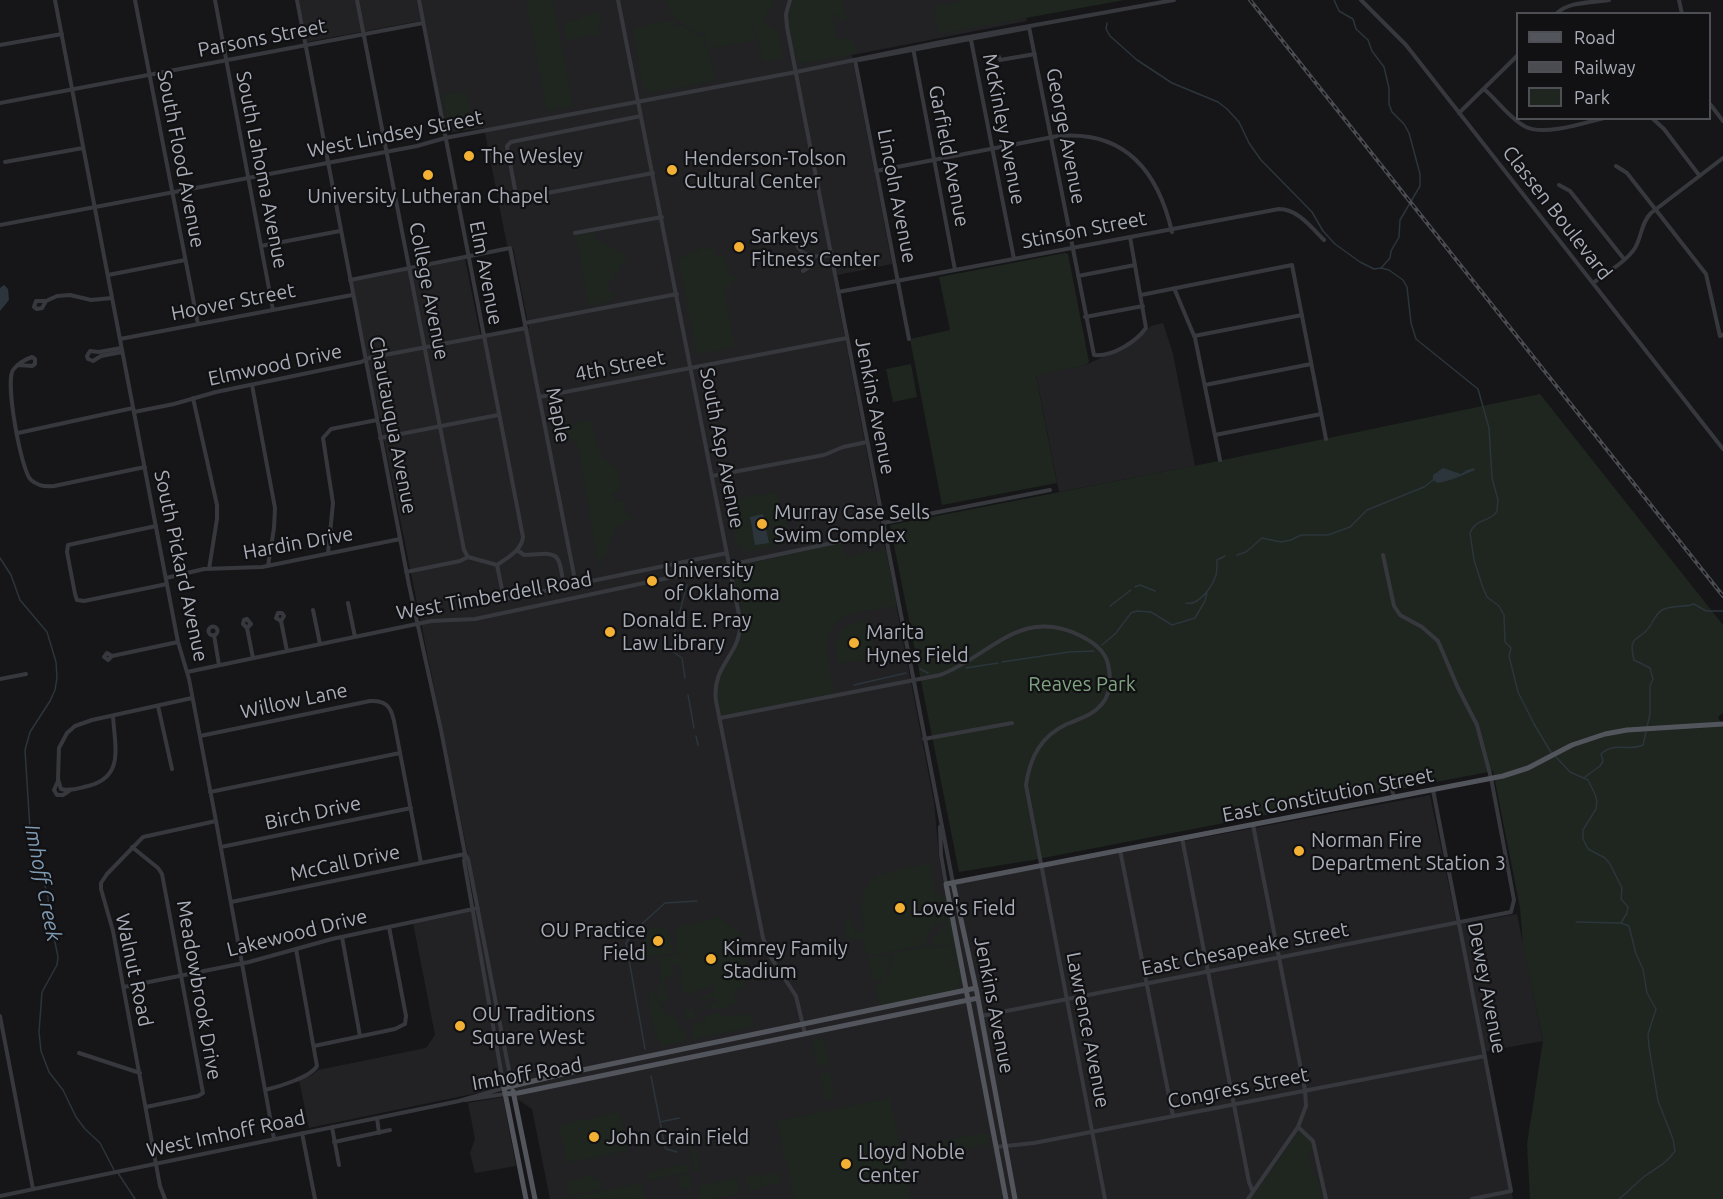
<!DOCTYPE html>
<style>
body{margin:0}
#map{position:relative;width:1723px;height:1199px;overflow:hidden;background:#161618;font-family:Ubuntu,sans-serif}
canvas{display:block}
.legend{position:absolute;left:1516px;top:12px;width:195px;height:108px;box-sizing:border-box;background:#111113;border:2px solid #4d4f55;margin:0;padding:8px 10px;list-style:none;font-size:18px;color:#a8adb8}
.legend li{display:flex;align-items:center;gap:12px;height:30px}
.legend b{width:30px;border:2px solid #4d4f55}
</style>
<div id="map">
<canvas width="1723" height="1199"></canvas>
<ul class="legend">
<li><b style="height:8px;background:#53555c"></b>Road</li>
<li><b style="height:8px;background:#4a4c52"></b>Railway</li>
<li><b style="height:16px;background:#1e261f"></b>Park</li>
</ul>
</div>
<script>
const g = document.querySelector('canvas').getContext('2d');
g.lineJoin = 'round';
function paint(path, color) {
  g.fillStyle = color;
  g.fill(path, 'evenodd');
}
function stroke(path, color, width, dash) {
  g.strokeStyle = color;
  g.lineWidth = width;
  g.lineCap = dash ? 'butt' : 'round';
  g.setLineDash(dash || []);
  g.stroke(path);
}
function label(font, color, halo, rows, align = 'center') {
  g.font = font + ' Ubuntu,sans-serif';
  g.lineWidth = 4.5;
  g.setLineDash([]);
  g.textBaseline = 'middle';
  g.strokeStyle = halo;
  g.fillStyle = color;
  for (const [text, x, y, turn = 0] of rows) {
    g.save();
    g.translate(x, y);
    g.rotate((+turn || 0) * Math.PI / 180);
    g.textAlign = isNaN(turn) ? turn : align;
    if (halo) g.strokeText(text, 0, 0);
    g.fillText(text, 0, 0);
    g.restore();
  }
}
paint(new Path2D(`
 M299,0H1023L1027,21L852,55L892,264L833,276L934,802L939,857L944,886L1430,795L1457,925L1517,914L1543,1041L1482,1052L1513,1199H550L532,1109L501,1088L309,1128L299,1080L312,1075L318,1070L426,1048L435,1035L413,923L479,910L352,281L465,259L481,338L529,328L513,248L507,245L484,128L446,133L425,20L307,42Z
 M1163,323L1173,354L1195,466L1059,492L1036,375L1086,365L1137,340L1151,326Z
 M503,1097L516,1166L475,1173L470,1153L475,1139L468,1103Z`), '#222225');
paint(new Path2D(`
 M526,0H553L573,106L547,111Z
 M663,0H776L762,20L778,32L783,58L763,62L754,22L752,23L756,40L708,49L704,32L696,33L671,15L668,2H663Z
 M790,0H842L847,20L840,21L838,14L832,16L836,39L850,37L853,46H856L857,53L802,64L799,62C789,49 784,17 790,0Z
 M968,0H1124L939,34L934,6Z
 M600,13L602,24L598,25L600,34L569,40L566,38L563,23L581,19V16Z
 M668,21L674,22L675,26L682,25L696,35L703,34L706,50H709L715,81L651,93L643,88L633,28Z
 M466,91L473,125L449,130L442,95Z
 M594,232L596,238L626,256V259L606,288L614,294L612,301L589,306L576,236Z
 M704,246L705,249L714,248L716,258L725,256L729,274L736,278L724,291L735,347L697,354L678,258L688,256L690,252L701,250L700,247Z
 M1065,253L1068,254L1089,362L1086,365L1036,376L1057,483L942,505L910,339L950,330L939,277Z
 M911,364L917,397L893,402L886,369Z
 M1540,394L1723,625V713L1718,717L1723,728V1199H1530L1527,1144L1543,1040L1523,945L1520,908L1493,771L1033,860L959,872L890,525L1199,465Z
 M591,420C594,439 599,461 618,469L622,490L612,494L613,500L624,502L626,514L634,517L615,529L606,555L599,561L601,563L599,569L578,446L571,438L563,439L554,447L551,428Z
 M774,492L778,493L782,514L786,515L791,542L746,552L742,550L741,545L736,546L733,534L738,532L732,499Z
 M842,543L845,557L886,549L897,606C881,609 865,610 850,615C815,626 830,668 835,694L721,716C719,705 716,694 718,683C722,663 741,649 742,628C744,608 732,587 733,567Z
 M867,620L877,656L874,659L838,664C832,634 838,627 867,620Z
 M930,861L935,895L940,894L946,923H936L926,936L928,944L867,956L862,938L846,941L844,920L851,918L854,932L864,930C855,871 880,873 928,864Z
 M946,895L963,983L959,984L942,896Z
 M718,917L741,933L747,975L743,977L746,987L733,992L737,1004L723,1009L721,1007L712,1010L711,1006L695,1011L696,1015L692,1019H684L685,1009L696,1010L717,1001L715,996L702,1001L701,997L715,992L713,986L690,994L685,993L681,986L680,964H674L673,979L670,980L669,976L664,977V985L666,997L669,998L661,1004L657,997L660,992L656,989V987L661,986L659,961L651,962L649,965V961L677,954L675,928Z
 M943,926H947L951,943L933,947V940Z
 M652,928C672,927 671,937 673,953L646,958L643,933Z
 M951,945L959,989L884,1005L878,1002L883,1000H879L875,987L889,973L894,953L930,946L931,949Z
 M887,954L890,956L888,970L876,983L870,970L867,958Z
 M650,991C662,1001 659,1012 677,1019L680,1030L685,1031L687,1041L661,1046L652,1024L648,992Z
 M719,1012L720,1016H737L751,1013L754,1027L692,1039L691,1030L695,1027L694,1023L705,1021L706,1017Z
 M823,1038L829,1065L820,1067L819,1063H816L812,1040Z
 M831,1072L834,1099L826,1101L822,1083L819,1079H822L821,1074Z
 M890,1098L911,1199H793L788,1164L785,1162L777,1121Z
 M620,1112L629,1150L567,1163L559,1125Z
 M1299,1131C1307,1134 1312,1141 1314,1150L1308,1152L1313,1175H1318L1322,1199H1251Z
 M984,1133L988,1134L990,1141L988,1144L935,1154L931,1153L930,1146L932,1143Z
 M693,1140L700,1170L694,1171L693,1162L695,1161H692L690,1151L692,1150H690L689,1144Z
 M687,1164L688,1172L646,1180L645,1176L656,1170Z
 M779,1172L781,1183L762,1187L760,1176Z
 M689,1174L692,1189L682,1190L679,1176Z
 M593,1175L594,1180L599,1179L602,1184V1189L569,1196L567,1181Z
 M753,1175L759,1176L761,1187L756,1190L748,1191L745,1177Z
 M737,1178L740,1194L713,1199H701L699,1186Z
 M641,1183L645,1199L569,1198Z`), '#1e261f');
paint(new Path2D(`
 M4,285L8,289L9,300L0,311V288Z
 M1443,468L1461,474L1467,470L1474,468L1475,470C1463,475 1451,481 1438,483L1433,480V475Z
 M763,514L769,543L755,545L750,517Z`), '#2c353c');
stroke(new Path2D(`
 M1334,0L1339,11L1353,19L1356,29L1368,40L1372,51L1384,67L1389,88V104L1392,112L1404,124L1409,133L1420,174V186L1400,220L1399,237L1391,251L1390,258L1382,267
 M1107,23L1106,29L1110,36L1137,60L1172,83L1218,102L1227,109L1239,122L1249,143L1261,160L1312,212L1323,231L1335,244L1360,262L1374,269L1381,268L1389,270L1403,280L1407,287L1411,323L1416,339L1478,389L1489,428L1492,478L1498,500L1497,511L1494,515C1485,522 1475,520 1470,533L1474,560L1483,588L1487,597L1499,606L1504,615L1505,642L1511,648L1509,656L1518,692L1534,724L1552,754
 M1237,555L1246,552L1262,538L1281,542L1291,540L1301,535H1328L1350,527L1367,510L1424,487L1433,480
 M0,558L11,575L20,600L47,632L56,662L57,678L55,690L50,701L30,732L25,750L30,829L48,897L49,913L58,957L57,965L42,992L39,1032L41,1051L49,1072L63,1090L76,1117L85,1129L100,1143L114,1170
 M1135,587L1140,585L1155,591
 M1186,603C1199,606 1212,587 1216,575C1217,571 1217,565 1217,560L1225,556
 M1110,606L1131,590
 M1102,645L1116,633L1131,613L1137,611L1151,612L1172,625L1195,618L1205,601L1207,592
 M1002,662L1069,652L1094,651
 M966,668L998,663
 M920,669L928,673
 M685,678L682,658L672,651L673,637L687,585
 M854,685L906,673
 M688,695L694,728
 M1647,727L1650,714V686L1653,679L1650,668L1634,660C1633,656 1632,650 1632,646C1633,638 1640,637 1645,632C1652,626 1654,615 1662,610C1673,604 1684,608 1694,604L1706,611H1723
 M696,736L698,745
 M1556,757L1570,772L1588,780L1595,794L1597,802L1596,809L1583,830V839L1588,849L1605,858L1610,864L1622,888L1621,899L1628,907L1627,913L1621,923L1629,926L1636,954L1643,969L1647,993L1656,1009L1648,1034L1649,1047L1658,1101L1673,1139L1675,1151C1667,1163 1656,1168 1645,1176C1636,1183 1628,1192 1619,1199
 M1585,777L1600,766L1603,761L1601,754C1615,741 1628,752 1643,745L1646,732
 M1576,922L1620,923
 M645,1049L626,943L635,930L665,903L697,901
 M651,1076L665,1147L666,1149L677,1152
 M660,1122L679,1118
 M666,1144L685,1139
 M118,1173L135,1199`), '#2c353c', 1.5);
stroke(new Path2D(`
 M55,0L178,642L189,679L216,821L274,1139
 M135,0L198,324
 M215,0L273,310
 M297,0L409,585L441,730L465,854L468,859L512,1086
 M357,0L464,550L468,557L497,565
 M419,0L523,537C522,550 507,558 497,565L504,599L564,587C558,549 559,553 524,555L517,550
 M618,0L740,620C743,654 711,664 716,701L763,938L770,956L796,996L805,1034
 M790,0L786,14L787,27L953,883
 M1361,0L1406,45L1723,449
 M1679,0L1682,14
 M1556,14C1569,1 1591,3 1609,0
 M1029,27L1094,355C1112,357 1136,342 1146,328L1130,237
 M971,40L1014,259
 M0,45L62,34
 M913,48L955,270
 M999,57L1000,60L1035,54
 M855,60L909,339
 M859,60L1028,28
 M1485,90C1498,101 1510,119 1526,127C1545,136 1584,123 1604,118
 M0,103L423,23
 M1710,104L1723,121
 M1459,113L1518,55
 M641,116L511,142L507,146L516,195L521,198L653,173
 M1652,118L1664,129L1699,175
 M5,162L83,148
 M1616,166L1627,173L1706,274L1720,336L1723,335
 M876,171L1058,136C1125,130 1158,171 1172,232
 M1559,185L1570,191L1624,259
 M0,225L417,146L445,138L796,72L941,42L1174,0
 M575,233L662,217
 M796,243C802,259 817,257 831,255
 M261,246L340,231
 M803,271L809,267L813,257
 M108,275L185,260
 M1078,276L1135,265
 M350,280L510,248L575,580L582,583L727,553
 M1593,283C1606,273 1626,262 1635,248C1642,236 1641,223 1651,213L1723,158
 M1174,288L1195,338L1220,460
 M838,292L1279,209C1298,209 1312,228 1324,240
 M1141,295L1292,265L1326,439
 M46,301L42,308L37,309L34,307L36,301H46L57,296L70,295L91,300L112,298
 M1085,317L1143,306
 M525,323L677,294
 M1194,336L1302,315
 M120,339L352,295
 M121,348L99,352L90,351L87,356L88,359L93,361L101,356L122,352
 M18,365L32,366L35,364V359L32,357C26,359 17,364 13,370C5,382 21,471 31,480C38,486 46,487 54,486L145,467
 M252,385L275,508L274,528L268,566
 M1205,385L1311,364
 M539,397L847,338
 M193,398L217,505V519L209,569
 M134,412L174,404L216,392L361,362L369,358L526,328
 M18,433L133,408
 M1215,435L1321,414
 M380,438L498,415
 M712,476L824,455L843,447L867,442
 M883,523L1050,490
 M156,526L68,545L67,552L75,594L77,600L84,601L167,584
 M328,553L333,503L323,438L331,429L377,420
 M406,572L460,561L468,557
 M166,578L204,569L262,567L400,539
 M348,603L355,637
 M313,610L320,644
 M281,621L276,618L278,613H282L284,616L281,621L287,651
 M208.5 631a4.5 4.5 0 1 1 9 0a4.5 4.5 0 1 1-9 0Z
 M247,628L251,624L247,619L244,620L243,624L247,628L253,658
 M214,635L219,665
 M112,656L107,653L104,657L108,660L112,656L178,642
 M187,672L431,621L475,619L884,532
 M0,679L26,674
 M158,706L172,769
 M113,716C115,749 125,779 84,787C76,789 69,791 61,789L58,779L59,748L67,733L75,726L92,720L192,698
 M720,718L940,675C989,657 1021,605 1081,636C1093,642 1105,650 1108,664C1111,677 1111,693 1102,704C1092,716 1081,718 1067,724C1041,736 1030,757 1026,785L1105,1199
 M200,736L370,701C386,700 391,707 394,721L421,863
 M924,739L1012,723
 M58,781L54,790L57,795H63L69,791
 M1383,782L1390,783L1394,797
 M1433,790L1511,1191L1472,1199
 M210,792L400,753
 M940,827L941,855L946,884
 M1182,838L1249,1182L1253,1192
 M132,847L158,868L162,874L203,1093L198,1096L146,1107
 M221,847L411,808
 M1120,850L1173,1116
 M231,902L465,854
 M342,937L360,1036
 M124,987L249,962L332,939L478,908
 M0,1016L33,1189
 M981,1016L1511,912L1514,900L1491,778L1477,725L1458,688L1438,641L1422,627L1400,615L1394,606L1383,555
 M314,1046L395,1029L405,1024L406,1016L389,927
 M79,1053L140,1073
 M265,1090C278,1087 311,1077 317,1066L296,949
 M465,1100L505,1094
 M377,1118L379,1133
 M332,1127L339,1165
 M1298,1127L1313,1141L1326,1199
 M302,1133L315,1199
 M334,1142L390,1130
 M996,1147L1034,1143L1485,1056
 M0,1196L459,1101L504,1088L464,861L465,855
 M165,1199L160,1186L113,931L101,889V883L107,874L143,837L216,821
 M1248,1199L1298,1127L1306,1106L1305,1090L1253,825`), '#37383d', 4);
stroke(new Path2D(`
 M953,883L977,993L1015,1199
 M513,1091L535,1199
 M505,1094L518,1093L978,998
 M526,1199L504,1088L563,1074L976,988
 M1006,1199L946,884L1503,776L1528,768L1572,745L1605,734L1627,730L1723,724`), '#53555c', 5);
const rail = new Path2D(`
 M1250,0L1723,596`);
stroke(rail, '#4a4c52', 4);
stroke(rail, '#111113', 1.5, [4.5]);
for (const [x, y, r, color] of [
 [469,156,6,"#f2b134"],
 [672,170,6,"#f2b134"],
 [428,175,6,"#f2b134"],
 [739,247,6,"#f2b134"],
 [762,524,6,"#f2b134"],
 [652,581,6,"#f2b134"],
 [610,632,6,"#f2b134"],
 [854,643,6,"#f2b134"],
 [1299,851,6,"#f2b134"],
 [900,908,6,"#f2b134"],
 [658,941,6,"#f2b134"],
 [711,959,6,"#f2b134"],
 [460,1026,6,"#f2b134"],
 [594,1137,6,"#f2b134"],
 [846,1164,6,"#f2b134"]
]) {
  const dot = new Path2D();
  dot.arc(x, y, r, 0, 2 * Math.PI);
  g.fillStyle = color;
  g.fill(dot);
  stroke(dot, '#111113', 2);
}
label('20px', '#a8adb8', '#111113', [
 ["Parsons Street",262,38,-11],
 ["McKinley Avenue",1004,129,79],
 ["West Lindsey Street",395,134,-11],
 ["George Avenue",1066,136,79],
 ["Garfield Avenue",949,156,79],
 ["South Flood Avenue",181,159,79],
 ["South Lahoma Avenue",262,170,79],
 ["Lincoln Avenue",897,196,79],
 ["Classen Boulevard",1557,213,52],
 ["Stinson Street",1084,230,-11],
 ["Elm Avenue",486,273,79],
 ["College Avenue",429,291,79],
 ["Hoover Street",233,302,-11],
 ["Elmwood Drive",275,365,-12],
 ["4th Street",620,366,-11],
 ["Jenkins Avenue",875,406,79],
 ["Maple",558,415,79],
 ["Chautauqua Avenue",393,425,79],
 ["South Asp Avenue",722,448,79],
 ["Hardin Drive",298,543,-10],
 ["South Pickard Avenue",181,566,78],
 ["West Timberdell Road",494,596,-10],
 ["Willow Lane",294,701,-12],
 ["East Constitution Street",1328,795,-11],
 ["Birch Drive",313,813,-12],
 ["McCall Drive",345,863,-12],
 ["Lakewood Drive",297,933,-14],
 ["East Chesapeake Street",1245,949,-11],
 ["Walnut Road",134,970,78],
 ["Dewey Avenue",1487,988,79],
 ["Meadowbrook Drive",199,990,80],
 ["Jenkins Avenue",994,1005,79],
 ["Lawrence Avenue",1088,1030,79],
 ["Imhoff Road",527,1074,-10],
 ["Congress Street",1238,1088,-11],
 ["West Imhoff Road",226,1134,-12]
]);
label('20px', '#a8adb8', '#111113', [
 ["The Wesley",481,156],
 ["Henderson-Tolson",684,158],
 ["Cultural Center",684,181],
 ["University Lutheran Chapel",428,196,"center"],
 ["Sarkeys",751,236],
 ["Fitness Center",751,259],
 ["Murray Case Sells",774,512],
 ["Swim Complex",774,535],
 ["University",664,570],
 ["of Oklahoma",664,593],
 ["Donald E. Pray",622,620],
 ["Law Library",622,643],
 ["Marita",866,632],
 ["Hynes Field",866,655],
 ["Norman Fire",1311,840],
 ["Department Station 3",1311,863],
 ["Love's Field",912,908],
 ["OU Practice",646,930,"right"],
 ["Field",646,953,"right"],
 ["Kimrey Family",723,948],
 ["Stadium",723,971],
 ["OU Traditions",472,1014],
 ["Square West",472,1037],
 ["John Crain Field",606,1137],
 ["Lloyd Noble",858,1152],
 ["Center",858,1175]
], 'left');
label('20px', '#7fa381', '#111113', [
 ["Reaves Park",1082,684]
]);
label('italic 21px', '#7f9bb3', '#111113', [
 ["Imhoff Creek",43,883,79]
]);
</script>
